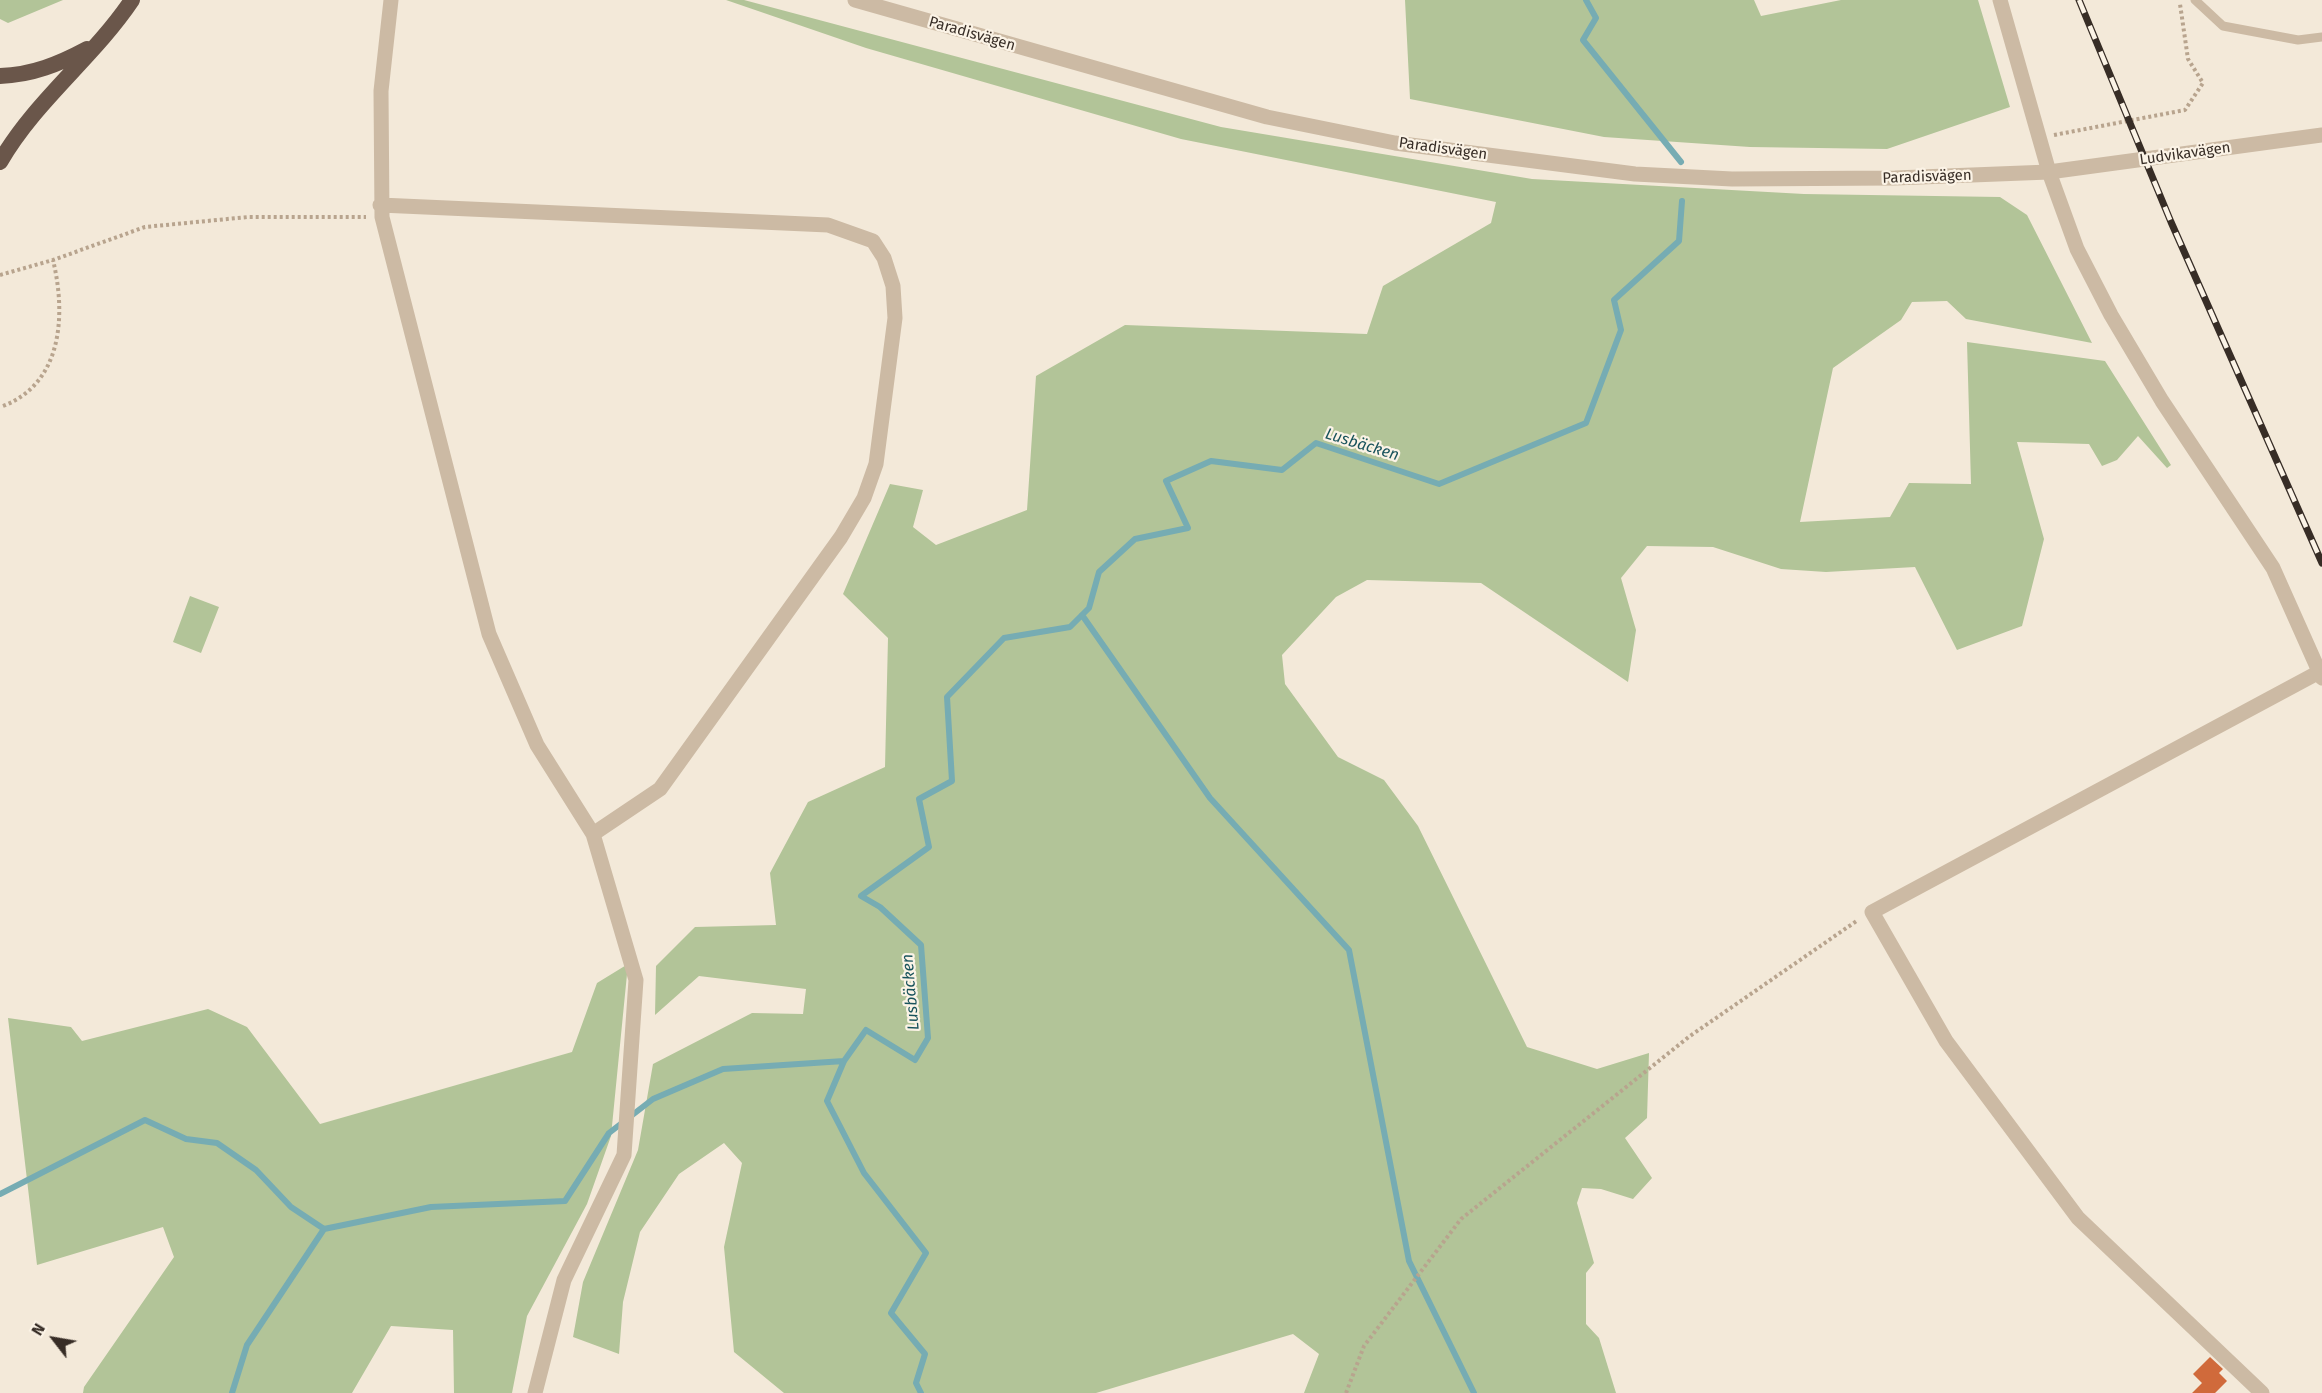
<!DOCTYPE html>
<meta charset="utf-8">
<style>
body{margin:0}
#map{position:relative;width:2322px;height:1393px;overflow:hidden;background:#f3e9d9;font-family:"Fira Sans",sans-serif}
canvas{display:block}
.north{position:absolute;left:24px;top:1309px;width:60px;height:60px;-webkit-text-stroke:4px #fbf3e6;paint-order:stroke;rotate:301deg;font-size:16px;font-weight:700;line-height:24px;text-align:center;color:#372d26}
.north::after{content:'';display:block;margin:auto;width:21px;height:27px;background:#372d26;clip-path:polygon(50% 0,100% 100%,50% 72%,0 100%)}
</style>
<div id="map">
<canvas width="2322" height="1393"></canvas>
<div class="north">N</div>
</div>
<script>
const g = document.querySelector('canvas').getContext('2d');
g.lineJoin = 'round';
function paint(path, color) {
  g.fillStyle = color;
  g.fill(path, 'evenodd');
}
function stroke(path, color, width, dash) {
  g.strokeStyle = color;
  g.lineWidth = width;
  g.lineCap = dash ? 'butt' : 'round';
  g.setLineDash(dash || []);
  g.stroke(path);
}
function label(font, color, halo, rows, align = 'center') {
  g.font = font + ' "Fira Sans",sans-serif';
  g.lineWidth = 4.5;
  g.setLineDash([]);
  g.textBaseline = 'middle';
  g.strokeStyle = halo;
  g.fillStyle = color;
  for (const [text, x, y, turn = 0] of rows) {
    g.save();
    g.translate(x, y);
    g.rotate((+turn || 0) * Math.PI / 180);
    g.textAlign = isNaN(turn) ? turn : align;
    if (halo) g.strokeText(text, 0, 0);
    g.fillText(text, 0, 0);
    g.restore();
  }
}
paint(new Path2D(`
 M0,0H63L8,23L0,19Z
 M726,0H744L1221,127L1532,179L1804,194L2000,197L2027,215L2092,343L1966,319L1947,301L1912,302L1901,320L1833,368L1800,522L1890,517L1909,483L1971,484L1967,342L2105,361L2171,465L2167,468L2138,436L2117,460L2102,466L2089,444L2017,442L2044,539L2022,626L1957,650L1915,567L1826,572L1781,569L1713,547L1647,546L1621,578L1636,630L1628,682L1481,583L1367,580L1336,597L1282,655L1285,684L1338,757L1384,780L1418,826L1527,1047L1597,1069L1649,1053L1647,1118L1625,1138L1652,1178L1633,1199L1601,1189L1582,1188L1577,1203L1594,1263L1586,1273V1324L1599,1338L1616,1393H1304L1319,1354L1293,1334L1096,1393H784L734,1352L724,1247L742,1163L724,1143L679,1174L640,1232L623,1302L619,1354L573,1337L583,1282L638,1150L653,1064L752,1013L803,1014L806,989L699,976L655,1015L656,966L695,927L776,925L770,873L808,802L885,767L888,638L843,594L890,484L923,490L913,527L936,545L1027,510L1036,376L1125,325L1367,334L1383,286L1491,223L1496,202L1181,139L866,48Z
 M1405,0H1754L1761,16L1841,0H1978L2010,107L1887,149L1750,147L1604,137L1410,99Z
 M190,596L219,607L201,653L173,642Z
 M628,964L611,1136L587,1204L527,1316L512,1393H454L453,1330L391,1326L352,1393H83L84,1387L174,1257L163,1227L37,1265L8,1018L71,1027L82,1041L208,1009L247,1027L320,1124L572,1052L597,983Z`), '#b2c498');
stroke(new Path2D(`
 M1586,0L1596,18L1583,40L1681,162
 M1082,615L1210,798L1349,950L1409,1261L1474,1393
 M0,1194L145,1120L186,1139L217,1143L256,1170L291,1207L324,1229
 M232,1393L247,1345L324,1229L431,1207L565,1201L609,1133L653,1099L723,1069L844,1061
 M921,1393L916,1383L925,1354L891,1313L926,1253L864,1173L827,1101L844,1061L866,1030L915,1060L928,1038L921,945L880,907L861,896L929,847L919,799L952,781L947,697L1004,638L1070,627L1089,608L1099,572L1135,539L1188,528L1166,481L1211,461L1282,470L1316,443L1439,484L1586,423L1621,330L1614,300L1679,241L1682,201`), '#76acb3', 6);
paint(new Path2D(`
 M2210,1357L2223,1369L2219,1373L2227,1381L2215,1393H2192L2202,1383L2193,1374Z`), '#d06a3b');
stroke(new Path2D(`
 M2054,135L2185,110L2203,83L2188,59L2180,4
 M0,275L53,260L145,227L248,217H366
 M3,406C63,383 66,314 53,260
 M1346,1393L1364,1346L1461,1219L1690,1036L1858,920`), '#b8a48e', 4, [3, 3]);
stroke(new Path2D(`
 M2195,0L2223,26L2298,40L2322,37`), '#ccbaa4', 9);
stroke(new Path2D(`
 M391,0L381,91L382,217L489,634L537,745L593,834L636,980L624,1155L564,1280L535,1393
 M2000,0L2049,172
 M380,205L828,225L873,241L884,258L893,286L895,318L876,464L864,498L841,537L660,789L593,834
 M2262,1393L2078,1218L1946,1041L1872,912L2319,672`), '#ccbaa4', 15);
stroke(new Path2D(`
 M855,0L1267,117L1395,143L1635,174L1732,179L1895,178L2049,172L2322,135
 M2049,172L2077,249L2111,315L2162,401L2273,568L2322,678`), '#ccbaa4', 15);
stroke(new Path2D(`
 M0,76C32,75 59,64 87,49
 M0,162C35,101 93,58 132,0`), '#6a564a', 16);
const rail = new Path2D(`
 M2079,0L2171,222L2322,563`);
stroke(rail, '#372d26', 7);
stroke(rail, '#fbf3e6', 4.5, [14]);
label('15px', '#372d26', '#fbf3e6', [
 ["Paradisvägen",972,34,16],
 ["Paradisvägen",1443,149,8],
 ["Ludvikavägen",2185,154,-8],
 ["Paradisvägen",1927,177,-2]
]);
label('italic 16px', '#19535c', '#fbf3e6', [
 ["Lusbäcken",1362,445,17],
 ["Lusbäcken",911,992,-95]
]);
</script>
